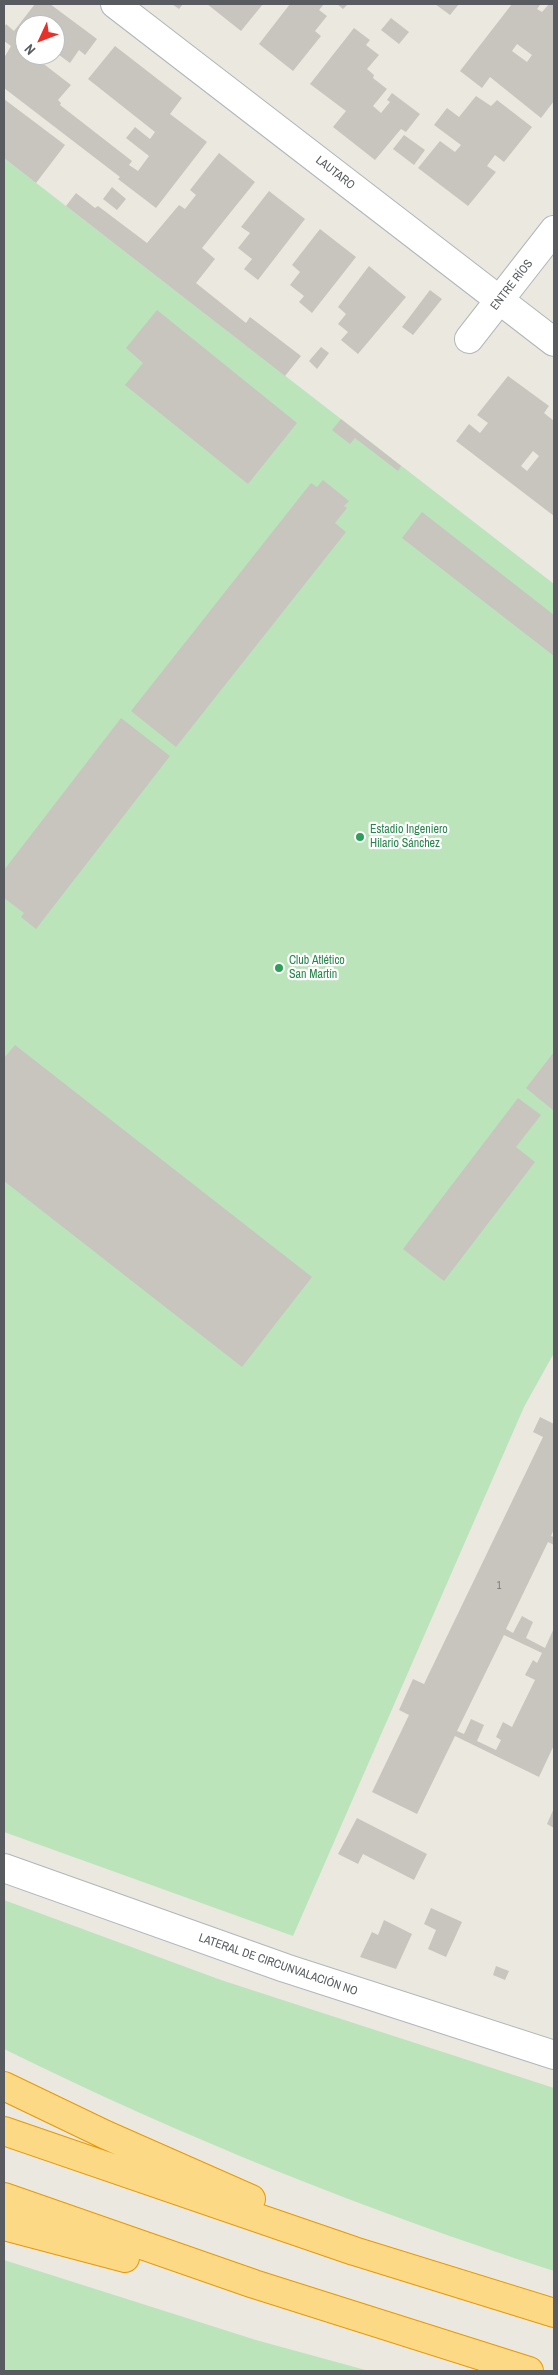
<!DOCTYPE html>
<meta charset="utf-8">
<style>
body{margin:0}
#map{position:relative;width:558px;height:2375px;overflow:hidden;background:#ebe8df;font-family:"Archivo Narrow",sans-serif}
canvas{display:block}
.frame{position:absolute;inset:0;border:5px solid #585c60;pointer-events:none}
.north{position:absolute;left:15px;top:15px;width:50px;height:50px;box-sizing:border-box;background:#fff;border:1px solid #bcbebf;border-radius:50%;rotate:227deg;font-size:14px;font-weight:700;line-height:20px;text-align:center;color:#585c60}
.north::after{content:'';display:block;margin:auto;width:18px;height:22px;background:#e73029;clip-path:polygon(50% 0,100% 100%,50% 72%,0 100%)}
</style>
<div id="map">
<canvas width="558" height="2375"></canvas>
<div class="frame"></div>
<div class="north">N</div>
</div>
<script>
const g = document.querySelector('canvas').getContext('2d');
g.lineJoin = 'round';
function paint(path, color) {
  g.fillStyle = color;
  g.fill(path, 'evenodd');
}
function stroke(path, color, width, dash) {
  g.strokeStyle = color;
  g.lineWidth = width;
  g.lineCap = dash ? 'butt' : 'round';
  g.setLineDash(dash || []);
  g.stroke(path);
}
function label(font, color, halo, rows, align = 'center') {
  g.font = font + ' "Archivo Narrow",sans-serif';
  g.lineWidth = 4.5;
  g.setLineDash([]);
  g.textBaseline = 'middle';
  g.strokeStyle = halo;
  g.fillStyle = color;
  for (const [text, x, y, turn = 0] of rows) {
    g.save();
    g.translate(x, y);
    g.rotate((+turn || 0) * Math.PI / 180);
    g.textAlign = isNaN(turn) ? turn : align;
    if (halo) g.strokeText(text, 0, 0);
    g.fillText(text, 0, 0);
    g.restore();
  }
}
paint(new Path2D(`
 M4,158L554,584V1353L524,1407L293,1936L4,1832Z
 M4,1900L221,1980L554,2088V2271C365,2210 182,2137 4,2049Z
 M4,2260L256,2340L369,2371H4Z`), '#bce4bb');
paint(new Path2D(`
 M35,4H50L97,39L85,55L79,50L70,63L55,52V25H25V41L21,47L25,50V55H32L71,85L58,100L61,103L60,105L132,161L129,165L138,171L149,156L126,138L135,127L150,139L155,132L88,79L115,46L182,98L170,114L207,142L156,208L118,179L120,177L4,88V58L11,46L4,41V28L6,24L14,31Z
 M172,4H183L179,9Z
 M207,4H263L241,31Z
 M290,4H324L319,10L327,16L315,31L321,36L293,71L259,44Z
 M337,4H348L343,9Z
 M435,4H459L450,15Z
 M512,4H538L540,5L537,9L542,12L549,4H554V101L541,118L490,77L482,88L460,71ZM517,44L532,55L527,62L512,51Z
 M391,18L409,32L399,44L381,30Z
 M354,28L370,40L366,45L379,55L367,69L374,75L373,78L387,89L373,106L381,113L390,102L387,100L392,93L420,114L406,132L401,129L375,160L333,127L346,111L310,84Z
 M476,96L491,106L497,100L532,127L504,162L495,155L487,166L496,172L468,206L418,168L440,141L455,152L461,145L434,125L447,108L459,117Z
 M4,99L65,145L36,183L4,158Z
 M404,135L425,150L414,165L393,149Z
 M219,153L255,182L202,248L215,259L196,283L246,323L250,317L301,356L285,376L66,206L76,193L95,208L98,206L147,243L179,205L185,209L196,195L190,190Z
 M112,187L126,199L117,210L103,199Z
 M269,191L305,219L258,280L244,269L252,259L238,248L250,233L241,227Z
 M320,229L356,257L312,313L299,302L304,296L290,285L300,272L292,265Z
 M369,266L406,297L358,354L341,340L348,332L338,324L346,314L338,307Z
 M430,290L442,299L413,335L402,327Z
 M157,310L297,423L248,484L125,385L143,363L126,348Z
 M321,347L329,353L317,369L309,361Z
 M508,376L549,406L544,413L554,421V516L456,441L469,424L480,433L488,423L477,415ZM533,451L539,456L527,471L521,466Z
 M341,419L401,466L398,471L355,438L350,444L332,430Z
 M323,480L349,501L344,506L347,508L335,523L346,532L176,747L131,711L311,483L317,487Z
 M422,512L554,615V656L402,538Z
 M121,718L170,756L36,929L21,917L24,913L4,898V870Z
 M15,1045L312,1277L242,1367L4,1181V1058Z
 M554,1052V1111L526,1088Z
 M518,1098L541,1115L516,1147L535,1162L444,1281L403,1249Z
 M540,1417L554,1424V1529L551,1536L554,1537V1545L548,1542L506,1629L513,1633L522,1616L533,1622L526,1638L545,1648L554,1628V1745L539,1777L455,1736L417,1814L372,1792L409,1715L399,1710L413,1679L424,1684L543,1437L533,1432ZM504,1635L542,1653L537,1663L533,1660L525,1675L535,1680L512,1727L503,1722L496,1737L501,1740L496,1750L477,1741L484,1725L471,1719L464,1734L457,1731Z
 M554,1808V1828L547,1824Z
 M357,1818L427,1854L414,1880L363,1854L358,1864L338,1854Z
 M431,1908L462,1922L446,1957L428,1949L436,1930L424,1924Z
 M384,1920L412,1934L396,1969L360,1957L372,1932L378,1935Z
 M496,1966L509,1971L505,1980L493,1975Z`), '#c8c5be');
const minor = new Path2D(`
 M115,4L554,342
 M469,339L554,230`);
const tertiary = new Path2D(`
 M4,1868L285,1968L554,2055`);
const motorway = new Path2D(`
 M4,2086L106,2135L251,2199
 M4,2131L354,2251L554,2313
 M4,2197L254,2284L529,2371
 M4,2226L125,2258`);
stroke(minor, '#b2b6ba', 30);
stroke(tertiary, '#b2b6ba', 30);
stroke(motorway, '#e99801', 30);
stroke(minor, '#fff', 28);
stroke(tertiary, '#fff', 28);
stroke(motorway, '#fcd985', 28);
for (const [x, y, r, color] of [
 [360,837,5,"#2e9e5b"],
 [279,968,5,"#2e9e5b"]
]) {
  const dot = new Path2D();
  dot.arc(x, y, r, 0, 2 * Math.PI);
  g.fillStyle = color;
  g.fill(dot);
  stroke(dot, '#fff', 2);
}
label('10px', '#747678', null, [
 ["1",499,1586]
]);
label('12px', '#585c60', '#fff', [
 ["LAUTARO",335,173,38],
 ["ENTRE RÍOS",512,285,-52],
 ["LATERAL DE CIRCUNVALACIÓN NO",278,1965,19]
]);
label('12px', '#27864d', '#fff', [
 ["Estadio Ingeniero",370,830],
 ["Hilario Sánchez",370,844],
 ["Club Atlético",289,961],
 ["San Martín",289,975]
], 'left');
</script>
